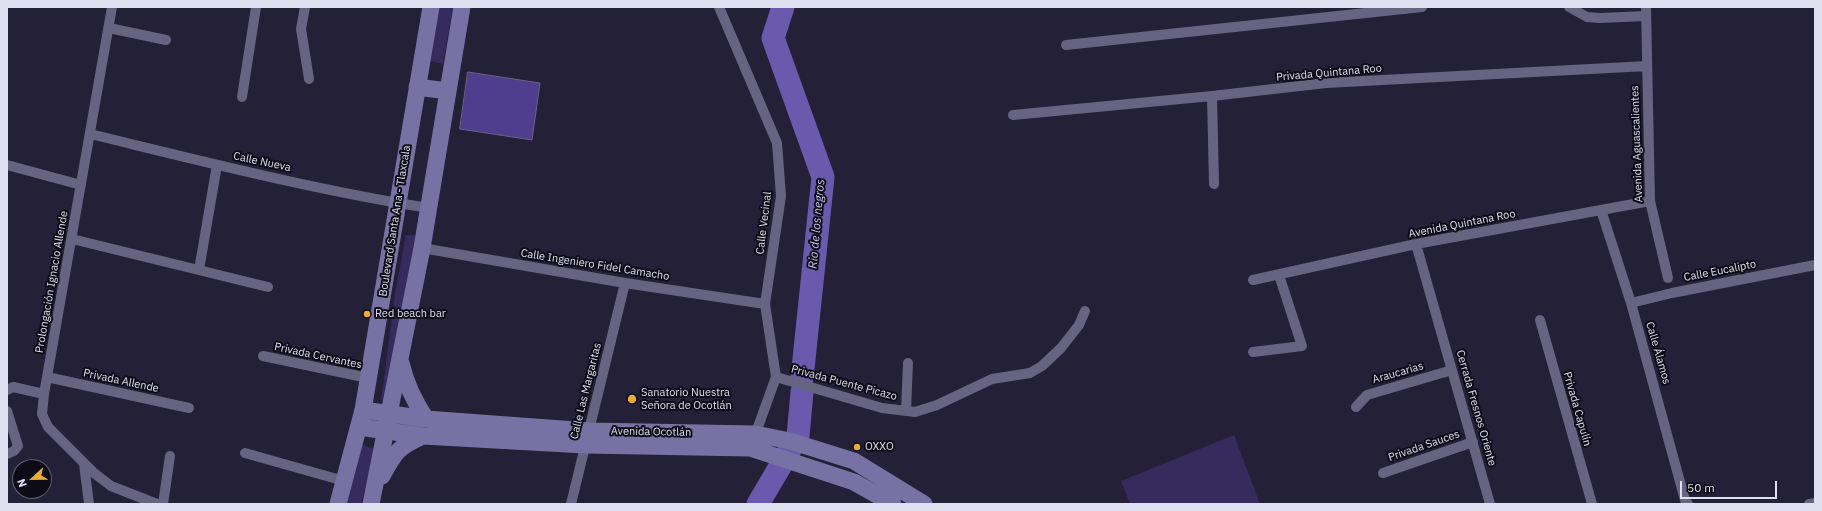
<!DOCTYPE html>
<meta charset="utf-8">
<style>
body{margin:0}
#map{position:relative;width:1822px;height:511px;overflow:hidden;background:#242038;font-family:"IBM Plex Sans",sans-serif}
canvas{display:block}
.frame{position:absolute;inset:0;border:8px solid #e0dfef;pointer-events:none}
.north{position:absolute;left:12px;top:459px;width:40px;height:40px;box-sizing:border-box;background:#0d0c16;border:1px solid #61606d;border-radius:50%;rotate:248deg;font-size:11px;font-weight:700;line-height:16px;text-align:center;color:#e0dfef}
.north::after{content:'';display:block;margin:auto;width:14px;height:18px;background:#e8ac37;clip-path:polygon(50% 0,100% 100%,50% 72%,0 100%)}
.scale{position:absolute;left:1680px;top:481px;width:97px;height:18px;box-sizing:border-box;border:2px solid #e0dfef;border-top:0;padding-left:5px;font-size:12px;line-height:14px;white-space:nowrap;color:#e0dfef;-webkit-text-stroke:3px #0d0c16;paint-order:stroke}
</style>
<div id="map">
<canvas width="1822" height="511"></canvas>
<div class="frame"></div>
<div class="north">N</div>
<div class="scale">50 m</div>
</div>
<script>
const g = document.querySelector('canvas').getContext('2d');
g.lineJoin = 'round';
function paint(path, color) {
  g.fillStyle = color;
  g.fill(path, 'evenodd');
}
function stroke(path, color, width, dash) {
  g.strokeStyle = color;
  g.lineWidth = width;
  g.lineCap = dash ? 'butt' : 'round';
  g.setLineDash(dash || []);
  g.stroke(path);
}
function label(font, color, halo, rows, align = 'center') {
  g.font = font + ' "IBM Plex Sans",sans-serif';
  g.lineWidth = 4;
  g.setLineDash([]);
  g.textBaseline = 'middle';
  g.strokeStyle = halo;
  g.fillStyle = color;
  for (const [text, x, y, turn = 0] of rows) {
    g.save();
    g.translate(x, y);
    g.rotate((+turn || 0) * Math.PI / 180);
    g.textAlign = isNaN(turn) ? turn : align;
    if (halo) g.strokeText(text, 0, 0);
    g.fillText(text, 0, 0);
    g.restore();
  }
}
paint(new Path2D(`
 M439,7H453L443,64L430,61Z
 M406,235H416L384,401L381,399L382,393L396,288Z
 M1234,435L1260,504H1130L1121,481Z
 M359,444L375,449L361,504H346Z`), '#352b5d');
stroke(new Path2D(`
 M783,7L773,38L823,177L802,378
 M758,504L798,436L802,392`), '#695aae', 23);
const building = new Path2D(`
 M468,72L540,83L532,140L460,129Z`);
paint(building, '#4f3d8e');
stroke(building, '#686581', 1);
stroke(new Path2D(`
 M112,7L44,394L42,414L48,427L94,473L111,486L157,504
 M305,7L301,29L309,79
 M719,7L777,143L781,196L765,304L776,377L754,438
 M1569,7L1587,17L1600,18L1646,16
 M1646,7L1650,201L1668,278
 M109,28L166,40
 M1066,45L1422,7
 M1212,96L1214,184
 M242,97L256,7
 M1013,115L1212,96L1326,83L1647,66
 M90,134C202,161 315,190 429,208
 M7,165L81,185
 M1601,210L1631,303L1685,500L1688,504
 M72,239L268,287
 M1416,244L1490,504
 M422,248L625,283L765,304
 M199,270L217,165
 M1253,280L1416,244L1650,201
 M1631,303L1672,293L1815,265
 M1540,320L1592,504
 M1253,352L1302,346L1279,275
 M263,356L368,378
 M47,377L189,408
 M776,377L882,408L915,412L937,405L992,379L1030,373L1042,366L1061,348L1079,325L1085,311
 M7,390L13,387L44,394
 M1356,407L1367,395L1452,370
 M7,411L18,446L14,451L7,454
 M906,411L908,363
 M245,453L344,481
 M84,464L89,504
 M1383,473L1473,442
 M163,504L170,456
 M571,504L625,283
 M1809,504L1815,503`), '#676481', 10);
stroke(new Path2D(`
 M417,87L448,91
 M401,363C406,385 414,401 426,419
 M363,410L426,419L589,431L755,434L790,441L854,461L924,504
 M359,427L423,436L585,445L750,448L854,482L893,504
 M382,476C395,452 398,447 423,436
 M338,504L363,410L431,7
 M371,504L422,248L462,7`), '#7871a3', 17);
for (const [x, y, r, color] of [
 [367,314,4,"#e8ac37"],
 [632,399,5,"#e8ac37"],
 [857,447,4,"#e8ac37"]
]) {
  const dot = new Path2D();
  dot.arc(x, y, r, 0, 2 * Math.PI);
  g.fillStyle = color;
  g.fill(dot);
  stroke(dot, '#0d0c16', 1.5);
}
label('11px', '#e0dfef', '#0d0c16', [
 ["Privada Quintana Roo",1329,73,-5],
 ["Avenida Aguascalientes",1637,144,-92],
 ["Calle Nueva",262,162,12],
 ["Boulevard Santa Ana - Tlaxcala",395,221,-81],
 ["Calle Vecinal",764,223,-83],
 ["Avenida Quintana Roo",1462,224,-11],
 ["Calle Ingeniero Fidel Camacho",595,265,9],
 ["Calle Eucalipto",1720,271,-11],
 ["Prolongación Ignacio Allende",52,282,-80],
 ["Calle Álamos",1658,353,74],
 ["Privada Cervantes",318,356,12],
 ["Araucarias",1398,373,-16],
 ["Privada Allende",121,381,12],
 ["Privada Puente Picazo",844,383,15],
 ["Calle Las Margaritas",586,391,-76],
 ["Cerrada Fresnos Oriente",1476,408,74],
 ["Privada Capulín",1577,409,74],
 ["Avenida Ocotlán",651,432,1],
 ["Privada Sauces",1424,446,-19]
]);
label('11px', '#e0dfef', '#0d0c16', [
 ["Red beach bar",375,314],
 ["Sanatorio Nuestra",641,393],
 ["Señora de Ocotlán",641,406],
 ["OXXO",865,447]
], 'left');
label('italic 12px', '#cac5f3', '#0d0c16', [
 ["Rio de los negros",817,224,-85]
]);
</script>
